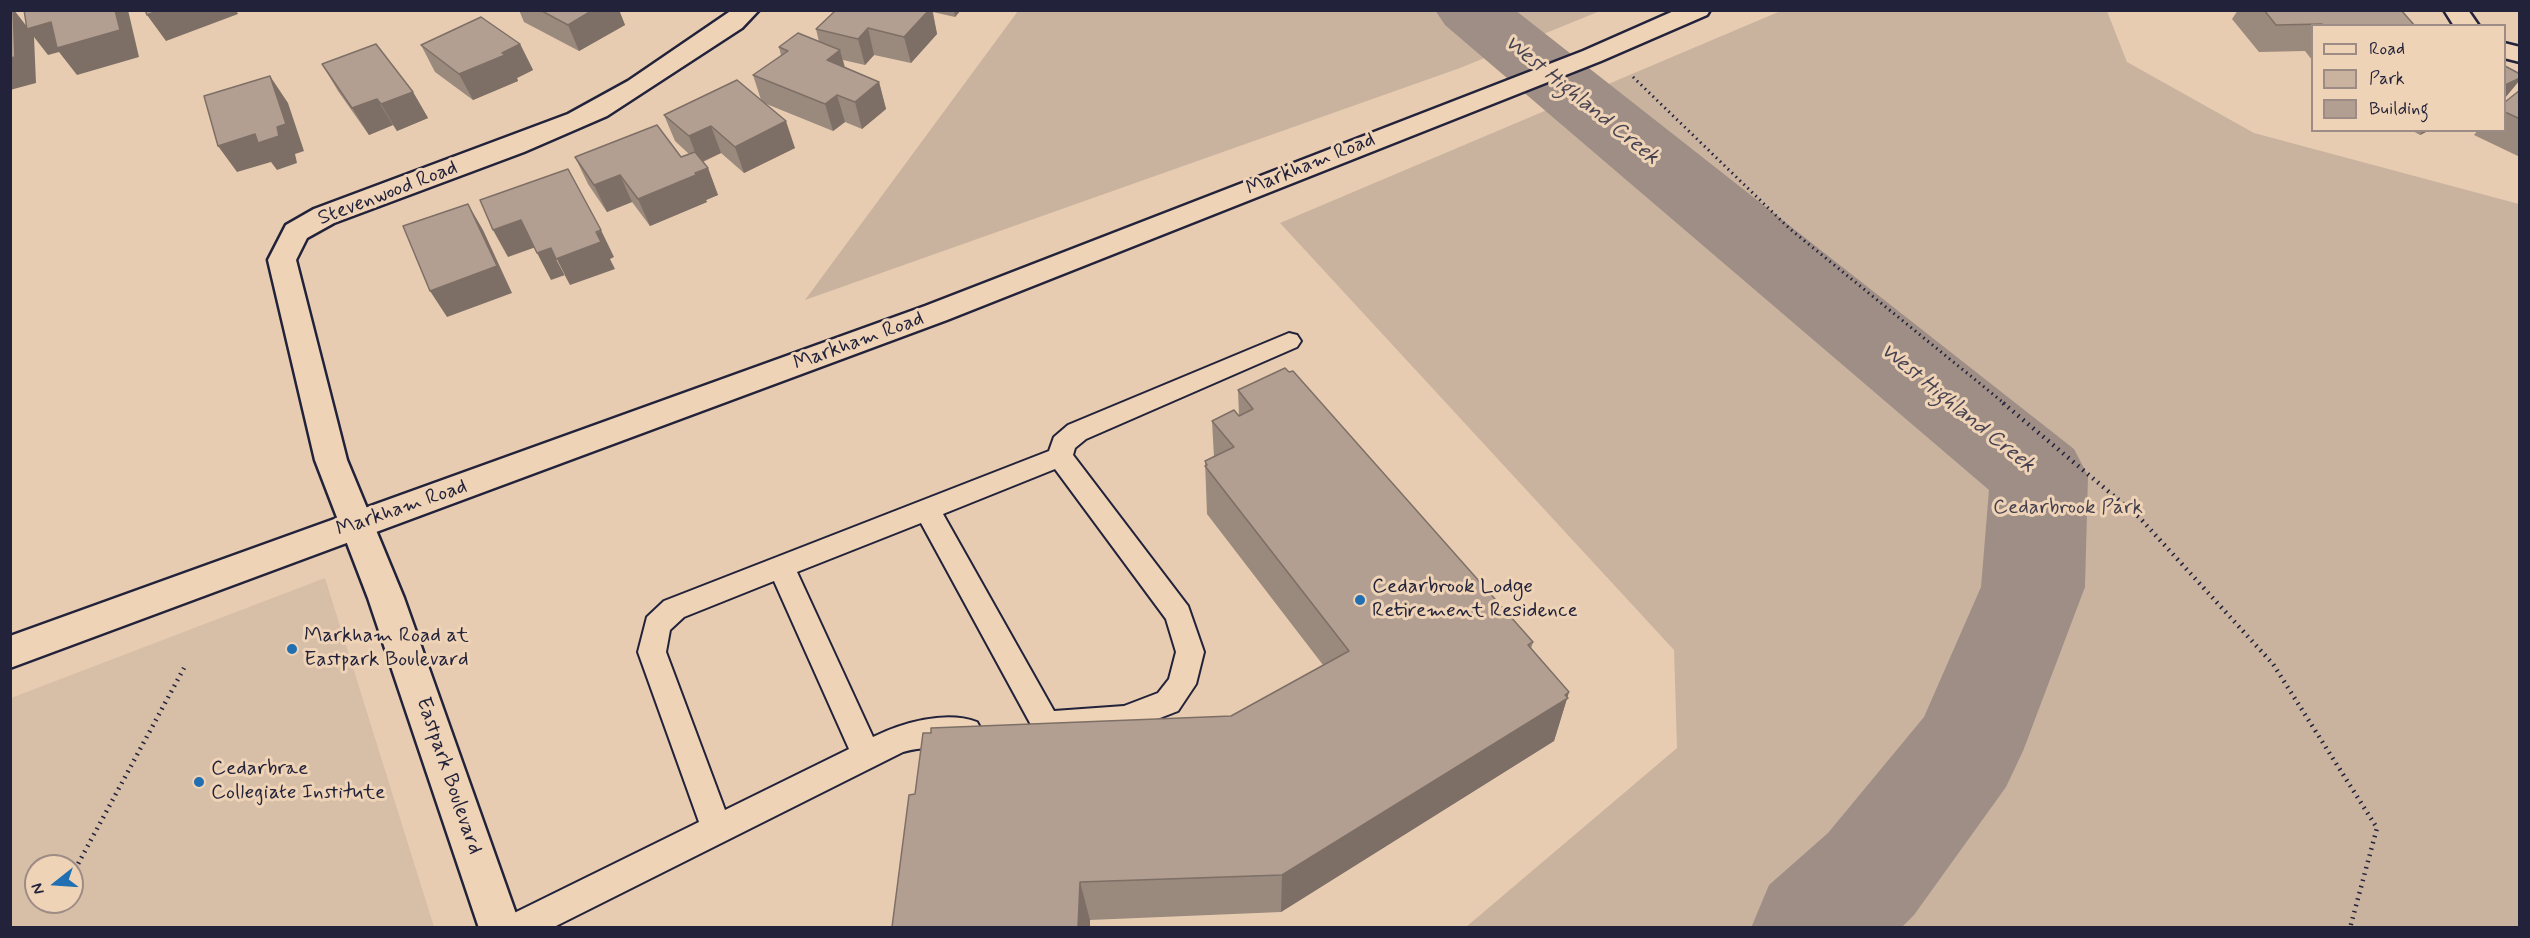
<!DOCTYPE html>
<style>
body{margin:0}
#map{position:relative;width:2530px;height:938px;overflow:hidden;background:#e7ccb1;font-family:Mynerve,sans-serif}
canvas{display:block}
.frame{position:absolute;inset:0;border:12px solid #22223b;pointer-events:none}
.legend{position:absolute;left:2311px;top:24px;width:195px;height:108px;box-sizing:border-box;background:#efd3b6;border:2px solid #9d8c85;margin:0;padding:8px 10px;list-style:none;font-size:18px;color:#22223b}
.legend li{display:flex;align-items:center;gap:12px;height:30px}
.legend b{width:30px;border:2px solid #9d8c85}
.north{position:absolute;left:24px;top:854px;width:60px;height:60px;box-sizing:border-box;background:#efd3b6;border:2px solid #9d8c85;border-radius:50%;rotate:253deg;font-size:16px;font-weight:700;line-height:24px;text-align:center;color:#22223b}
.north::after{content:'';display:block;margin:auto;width:21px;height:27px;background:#1f6fb2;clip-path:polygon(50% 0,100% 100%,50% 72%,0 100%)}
</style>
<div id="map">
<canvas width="2530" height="938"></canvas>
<div class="frame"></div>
<ul class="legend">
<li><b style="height:8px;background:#efd3b6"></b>Road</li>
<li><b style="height:16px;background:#c9b39f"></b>Park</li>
<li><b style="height:16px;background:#b39f91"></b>Building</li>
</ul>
<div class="north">N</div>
</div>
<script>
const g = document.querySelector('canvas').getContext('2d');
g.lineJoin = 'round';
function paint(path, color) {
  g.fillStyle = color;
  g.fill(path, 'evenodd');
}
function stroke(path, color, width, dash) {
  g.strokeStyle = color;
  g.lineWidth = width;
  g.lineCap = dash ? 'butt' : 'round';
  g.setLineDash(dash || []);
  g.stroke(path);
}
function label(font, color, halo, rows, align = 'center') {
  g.font = font + ' Mynerve,sans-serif';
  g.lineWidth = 6;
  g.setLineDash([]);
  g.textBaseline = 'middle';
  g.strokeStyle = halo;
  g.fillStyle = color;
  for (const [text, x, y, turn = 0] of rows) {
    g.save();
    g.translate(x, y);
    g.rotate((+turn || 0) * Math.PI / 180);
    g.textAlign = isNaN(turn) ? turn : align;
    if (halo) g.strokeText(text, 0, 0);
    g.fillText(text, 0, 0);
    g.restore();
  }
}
paint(new Path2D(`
 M325,578L434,927H11V698ZM36,866H72V902H36Z`), '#d7bea7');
paint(new Path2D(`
 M1783,10L2107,11L2127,62L2254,133L2519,204V927H1466L1677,748L1674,650L1280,223Z
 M1018,11V10L1600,11L1460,68L805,300Z`), '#c9b39f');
paint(new Path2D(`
 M1435,10H1515L2074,449L2088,476L2085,587L2023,751L2006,787L1914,915L1901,928H1751L1769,885L1828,833L1924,717L1981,587L1989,490L1445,25Z`), '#9e8e86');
const lane = new Path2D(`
 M1289,333L1297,335L1301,341L1297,347L1086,439L1075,448L1073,455L1188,606L1204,652L1196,684L1178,711L1124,732L1046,738L1036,734L921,523L797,572L873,737C902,723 945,710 977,722L982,731L977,740C954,749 927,745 903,752L552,928H501L506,917L699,822L638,652L647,617L664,601L1049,451L1054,437L1068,425ZM1055,469L1166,619L1176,652L1169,679L1158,693L1124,706L1054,711L943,514ZM774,581L849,749L725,810L666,652L670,630L684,617Z`);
const street = new Path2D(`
 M732,10H759L742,28L607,116L524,152L334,223L307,238L296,260L347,460L404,598L521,928H479L368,598L315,460L268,260L286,225L314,209L568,114L628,81Z
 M2444,10H2468L2479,26H2454Z
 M2504,43L2520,47V62L2504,58Z`);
const primary = new Path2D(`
 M1676,10H1710L1707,15L1601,61L947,320L10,668V636L925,306L1583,51Z`);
stroke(lane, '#22223b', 4);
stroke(street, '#22223b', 5);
stroke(primary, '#22223b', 5);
stroke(new Path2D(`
 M1633,77L1790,229L2005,404`), '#22223b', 3, [1.5, 4]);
stroke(new Path2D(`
 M2003,403L2139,517L2273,664L2377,828L2350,928
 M72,875L184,668`), '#22223b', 4.5, [1.5, 5]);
paint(lane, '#efd3b6');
paint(street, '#efd3b6');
paint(primary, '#efd3b6');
paint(new Path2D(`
 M519,10H619L625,25L579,51L524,22Z
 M836,10H961L955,17L933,12L937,34L911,63L874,55L865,65L843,60L845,67L879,82L886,109L862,129L845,122L833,131L764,103L795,148L744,173L721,153L703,162L708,168L718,195L706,200L707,202L650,226L632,202L607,212L588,184L575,157H681L689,154L675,141L664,115L761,100L753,75L781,55L779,47L819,42L816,29Z
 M2238,10H2401L2415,26H2313L2312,60L2305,51L2259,52L2232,19Z
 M520,44L533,70L517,78L518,81L473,100L435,72L421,45Z
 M322,64L413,92L428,118L397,131L393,125L369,135L338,91Z
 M2520,90V157L2474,135L2478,130H2505V102Z
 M2411,130H2430L2420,135Z
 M1238,390L1533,642L1531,649L1569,692L1554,741L1281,912L1090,920V927H892L915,794L931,733L1231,716L1323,665L1207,514L1205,461L1214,457L1212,421L1239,416Z`), '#9a897d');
paint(new Path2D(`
 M13,10H14L28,28L51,22L115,10H128L139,57L77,75L59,52L48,55L34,37L36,83L10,90V58Z
 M159,10H236L238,14L166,41L147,15Z
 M593,10H619L625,25L579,51L568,25Z
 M929,10H932L937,34L911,63L904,37Z
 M954,10H961L955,17Z
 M868,28L874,55L865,65L858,39Z
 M520,44L533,70L517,78L518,81L473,100L459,74Z
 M840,50L847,77L827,60Z
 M270,76L288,103L304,151L295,154L297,163L277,170L271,162L237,172L218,146Z
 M2520,78V80L2505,98V85Z
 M879,82L886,109L862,129L855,102Z
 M413,92L428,118L397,131L381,104Z
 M837,95L845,122L833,131L825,104Z
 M377,99L393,125L369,135L352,108Z
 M786,121L795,148L744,173L735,147Z
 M711,126L721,153L699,163L689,136Z
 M2423,130H2430L2420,135Z
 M708,168L718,195L706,200L707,202L650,226L638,199Z
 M620,175L632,202L607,212L594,185Z
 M468,204L483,230L512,293L447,317L430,291Z
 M521,220L536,247L508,257L493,230Z
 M601,230L614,257L610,259L615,269L570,285L556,259Z
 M551,248L565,275L551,280L537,253Z
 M1569,692L1554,741L1281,912L1282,875Z
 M1080,882L1090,920V927H1078Z`), '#7d6f66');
const building = new Path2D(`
 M10,10H13L15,57L10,58Z
 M24,10H115L120,30L57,48L51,22L27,29Z
 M145,10H159L147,15Z
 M540,10H593L568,25Z
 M836,10H929L904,37L868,28L858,39L816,29Z
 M2264,10H2401L2415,26H2323L2322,24L2276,25Z
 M481,17L520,44L502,53L505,55L459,74L421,45Z
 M798,33L840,50L827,60L879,82L855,102L837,95L825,104L753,75L788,51L779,47Z
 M376,44L413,92L381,104L377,99L352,108L322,64Z
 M2505,66L2520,74V78L2505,85Z
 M270,76L286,124L277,127L279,136L258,143L255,134L218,146L204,96Z
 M737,80L786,121L735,147L711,126L689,136L664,115Z
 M2520,90V119L2505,112V102Z
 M657,125L681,157L695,152L708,168L695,173L696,175L638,199L620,175L594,185L575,157Z
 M568,169L601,230L596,232L601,242L556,259L551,248L537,253L521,220L493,230L480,200Z
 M468,204L497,266L430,291L403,226Z
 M1285,368L1289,372L1293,371L1533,642L1528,645L1569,692L1565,695L1568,698L1282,875L1080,882L1078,927H892L909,795L915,794L923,733H931V728L1231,716L1349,651L1205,466L1207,465L1205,461L1234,447L1212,421L1234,410L1239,416L1253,409L1238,390Z`);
paint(building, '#b39f91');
stroke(building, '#7d6f66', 1.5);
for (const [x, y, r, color] of [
 [1360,600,6,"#1f6fb2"],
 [292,649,6,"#1f6fb2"],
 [199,782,6,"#1f6fb2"]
]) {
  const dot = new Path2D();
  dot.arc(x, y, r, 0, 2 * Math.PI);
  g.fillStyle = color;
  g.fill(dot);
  stroke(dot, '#efd3b6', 2);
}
label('21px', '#22223b', '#efd3b6', [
 ["Markham Road",1311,165,-22],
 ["Stevenwood Road",388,194,-21],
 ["Markham Road",859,342,-20],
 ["Markham Road",402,509,-19],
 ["Eastpark Boulevard",448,776,71]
]);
label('21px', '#433f4f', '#efd3b6', [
 ["Cedarbrook Park",2068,509]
]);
label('21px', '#22223b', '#efd3b6', [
 ["Cedarbrook Lodge",1372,588],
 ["Retirement Residence",1372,612],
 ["Markham Road at",304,637],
 ["Eastpark Boulevard",304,661],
 ["Cedarbrae",211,770],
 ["Collegiate Institute",211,794]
], 'left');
label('italic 22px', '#474252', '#efd3b6', [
 ["West Highland Creek",1581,101,39],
 ["West Highland Creek",1957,409,39]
]);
</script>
